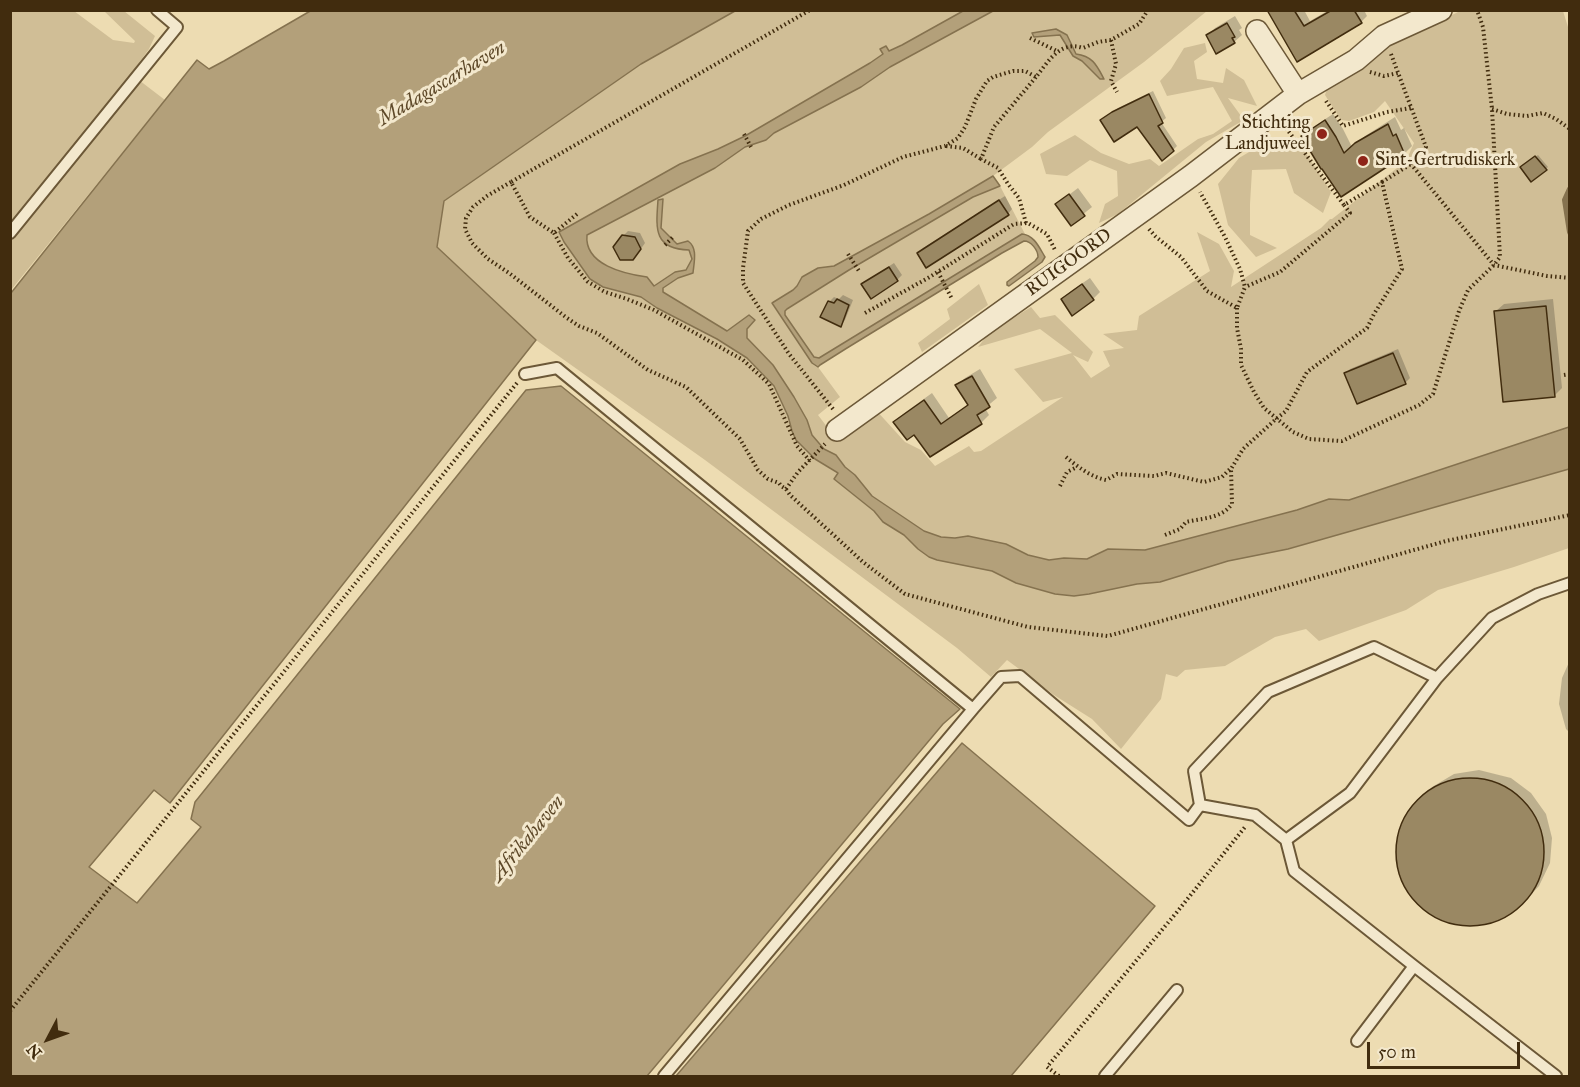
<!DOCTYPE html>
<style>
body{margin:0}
#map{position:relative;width:1580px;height:1087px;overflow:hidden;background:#eddcb2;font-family:"IM FELL Great Primer",serif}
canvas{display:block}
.frame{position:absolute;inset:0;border:12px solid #412c0e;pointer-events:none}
.north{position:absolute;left:18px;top:1009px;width:60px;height:60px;-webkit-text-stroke:4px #f3e8cd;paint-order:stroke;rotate:229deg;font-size:16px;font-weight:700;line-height:24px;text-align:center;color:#412c0e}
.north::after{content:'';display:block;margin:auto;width:21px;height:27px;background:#412c0e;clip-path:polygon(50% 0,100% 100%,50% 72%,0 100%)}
.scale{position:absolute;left:1367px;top:1042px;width:153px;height:27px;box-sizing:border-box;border:3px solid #412c0e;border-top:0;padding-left:8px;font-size:18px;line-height:21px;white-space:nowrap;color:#412c0e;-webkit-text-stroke:4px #f3e8cd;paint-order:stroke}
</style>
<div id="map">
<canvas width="1580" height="1087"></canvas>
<div class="frame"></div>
<div class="north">N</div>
<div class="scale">50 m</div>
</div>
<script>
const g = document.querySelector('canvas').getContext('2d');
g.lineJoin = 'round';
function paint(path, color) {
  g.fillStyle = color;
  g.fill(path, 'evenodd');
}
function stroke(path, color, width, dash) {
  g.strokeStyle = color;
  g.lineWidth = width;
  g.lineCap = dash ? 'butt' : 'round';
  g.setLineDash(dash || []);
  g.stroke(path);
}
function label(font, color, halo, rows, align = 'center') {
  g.font = font + ' "IM FELL Great Primer",serif';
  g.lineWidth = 6;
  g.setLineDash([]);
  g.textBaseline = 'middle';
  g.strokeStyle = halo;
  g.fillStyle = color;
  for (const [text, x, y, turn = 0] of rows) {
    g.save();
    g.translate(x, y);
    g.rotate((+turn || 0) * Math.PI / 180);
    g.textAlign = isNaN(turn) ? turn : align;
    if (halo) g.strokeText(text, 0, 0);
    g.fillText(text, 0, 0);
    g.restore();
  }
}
paint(new Path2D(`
 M11,11H74L113,40L134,43L135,41L104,11H124L155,36L149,49L131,74L165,100L11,290Z
 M735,11H963L902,45L888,51L885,46L880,49L883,54L871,63L745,136L560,233L564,242L590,278L603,287L641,297L657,308L717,339L747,358L774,386L788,416L792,431L796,440L815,459L838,474L834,479L874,511L883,522L904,535L918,549L937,560L992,571L1016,583L1074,596L1089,594L1137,584L1160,582L1228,561L1288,549L1569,469V548L1514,567L1438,590L1406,610L1319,641L1306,629L1275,637L1225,666L1185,670L1177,677L1166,674L1161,699L1121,749L1092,719L1054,695L1007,660L991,677L957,648L705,460L536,340L437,246L444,201L641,64Z
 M993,11H1207L1144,62L1048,132L1032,147L993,176L929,214L834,266L824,267L772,304L815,366L818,367L840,397L818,415L834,436L875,409L905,442L921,450L935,466L969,446L974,452L981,451L1063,397L1043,402L1014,369L1072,353L1040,329L978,347L989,333L1031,307L1040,318L1055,315L1093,352L1088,362L1073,355L1091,378L1110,366L1103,351L1124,348L1103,334L1137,330L1139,316L1210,271L1197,232L1219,244L1234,271L1231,287L1321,228L1330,219H1332L1406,161L1414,143L1385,101L1374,112L1349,121L1341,120L1325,95L1328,86L1378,52L1460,11H1563L1568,27L1570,41L1569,427L1349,500L1329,499L1297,510L1145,550L1109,549L1087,559L1064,558L1049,560L1028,555L1006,544L982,539L941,537L924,531L872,496L855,475L845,467L836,455L824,449L812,435L807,420L794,397L773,365L747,338V329L755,320L735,326L727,331L663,292V288L678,278L693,273L695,255L687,241L677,244L656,223L665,242L689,250L692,259L686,270L675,272L653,286L647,277C624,274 585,265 587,235L715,168L745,147L766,140L774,133L861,87L890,67Z
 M1205,43L1207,52L1194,61L1197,79L1223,83L1226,68L1244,80L1257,106L1228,98L1244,120L1206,142L1118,214L1099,223L1105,204L1118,196L1117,171L1090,160L1067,176L1046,174L1040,154L1075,135L1101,153L1129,164L1150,159L1159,166L1198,139L1213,134L1232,121L1213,87L1167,96L1160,81L1171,69L1184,48Z
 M1271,139L1303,149L1331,192L1323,213L1294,193L1286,169L1252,170L1250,204V235L1277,248L1256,257L1228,225L1218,184L1239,158Z
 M1000,186L1025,234H1022L819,358L814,357L785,315V311L849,270L973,197Z
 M979,284L988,305L922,352L918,343L950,319L947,309Z`), '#d0be96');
const water = new Path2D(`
 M312,10L735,11L641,64L444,201L437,247L536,340L170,803L154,790L89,867L137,903L201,827L191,819L195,802L526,390L561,386L960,709L943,724L647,1076H11V293L197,60L209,69L224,61Z
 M963,11H993L890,67L861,87L774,133L766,140L745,147L715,168L587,235C584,265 625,274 647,277L654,286L675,272L686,270L692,259L689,250C653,249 656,228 658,200L663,199L661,228L677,244L688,241C698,248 694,262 693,273L678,278L663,288V292L727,331L749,315L755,320L747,329V338L773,365L794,397L807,420L812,435L824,449L836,455L845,467L855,475L872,496L924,531L941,537L955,538L968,536L982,539L1006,544L1028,555L1049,560L1064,558L1087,559L1108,549L1145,550L1297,510L1329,499L1349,500L1569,427V469L1288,549L1228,561L1160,582L1137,584L1089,594L1074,596L1055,594L1016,583L992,571L937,560L929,557L918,549L904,535L883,522L874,511L834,479L838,473L815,459L796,440L792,431L788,416L774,386L747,358L717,339L657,308L641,297L603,287L590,279L564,242L559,232L680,164L718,149L745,136L870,63L883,54L880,49L886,46L889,51L902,45Z
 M1056,29L1067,35L1076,54C1093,56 1097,66 1104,79H1100L1082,61L1073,56L1060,35L1034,37L1032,33Z
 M993,176L1000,186L973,197L849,270L787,309L785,311V315L814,357L819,358L1022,234C1034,235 1039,247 1045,257L1042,262L1009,286L1007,285V282L1035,261L1038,257C1038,250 1031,241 1024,241L1002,253L847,348L820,365L818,367L812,363L772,303L793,290L797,286L802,277L818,268L834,266L929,214Z
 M962,743L1155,906L1011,1076H676Z`);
paint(water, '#b3a07a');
stroke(water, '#85724f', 1.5);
paint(new Path2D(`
 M1273,10H1304L1310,21L1329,10H1364L1367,16L1361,22L1297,60Z
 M1235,16L1242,28L1239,30L1242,35L1234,42L1208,35L1215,28Z
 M1153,91L1166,118L1161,122L1177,146L1173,150L1137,125L1102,120L1118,108Z
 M1333,114L1343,129L1352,147L1365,136L1395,117L1401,130L1404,128L1412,146L1404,154L1342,195L1303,136L1310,129Z
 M1538,155L1548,167L1532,180L1522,167Z
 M1078,188L1092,207L1071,224L1057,204Z
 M1005,196L1012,209L1008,214L918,253L923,248Z
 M628,231L640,233L645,243L638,253L623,236Z
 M894,263L902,275L897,280L863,285L868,280Z
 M1090,278L1100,292L1093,299H1063L1071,291Z
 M843,295L853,300L845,320L841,325L829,302L834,297L839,299Z
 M1553,299L1562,388L1554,396L1496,311L1504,304Z
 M1398,349L1410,378L1405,383L1346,374L1350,369Z
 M980,369L997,398L985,408L989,415L981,423L914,433L895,422L903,414L932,393L949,418L969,404L957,385L965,378Z
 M1570,660V733L1566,729L1559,704L1562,678Z
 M1479,770L1511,778L1531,793L1546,814L1552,838L1550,863L1539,886L1528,898L1520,907L1498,920L1473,926L1448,922L1425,910L1408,890L1398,867V841L1406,817L1432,787L1454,774Z`), '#0003');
stroke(new Path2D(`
 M1570,189L1565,200L1570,232`), '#85724f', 6);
const building = new Path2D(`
 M1267,10H1294L1304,26L1332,10H1354L1362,23L1297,62Z
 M1227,23L1235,37L1232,38L1235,43L1216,54L1206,35Z
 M1149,94L1163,123L1158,126L1174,151L1162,161L1137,127L1114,142L1100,120L1112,112Z
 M1325,120L1336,137L1344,153L1355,143L1388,124L1393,136L1396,134L1405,155L1341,197L1322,169H1321L1301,136Z
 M1535,156L1547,170L1531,182L1520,167Z
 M1069,194L1085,216L1071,226L1055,204Z
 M999,200L1009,215L926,268L917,253Z
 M622,235L635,237L641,249L633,260H620L613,247Z
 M889,267L898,281L871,299L861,284Z
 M1082,284L1094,300L1072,316L1061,299Z
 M837,299L849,305L841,327L820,317L828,301L834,303Z
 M1546,306L1555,397L1503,402L1494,311Z
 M1393,353L1406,384L1357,404L1344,373Z
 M972,376L990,407L977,415L982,424L930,457L914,435L907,440L893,422L924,400L941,424L968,405L955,385Z
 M1396 852a74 74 0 1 1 148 0a74 74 0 1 1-148 0Z`);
paint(building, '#9a8863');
stroke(building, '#412c0e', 1.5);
const service = new Path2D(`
 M10,233L177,27L157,10
 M525,374L557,368L973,709L664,1076
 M973,709L1001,677L1020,676L1189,820L1200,805
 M1286,840L1350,793L1437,678
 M1357,1041L1414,966
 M1105,1076L1177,990
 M1556,1076L1414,966L1294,871L1286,840L1255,815L1200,805L1194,771L1268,692L1374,647L1437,678L1492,618L1538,594L1570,583`);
const minor = new Path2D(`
 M1257,31L1298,94
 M837,430L1191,176L1298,94L1356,60L1384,36L1441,10`);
stroke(service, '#6c5837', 14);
stroke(minor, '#6c5837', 24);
stroke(new Path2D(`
 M1030,38L1057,51
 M1111,40L1116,64L1111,81L1117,92
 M1391,54L1426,147L1411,164L1494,265L1547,276L1570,278
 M1370,72L1384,76L1398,73
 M1326,101L1343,126L1387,112L1411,108
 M1492,109L1507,114L1527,116L1543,113L1556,119L1570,129
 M1286,128L1344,205
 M744,134L751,147
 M946,146L963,148L981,159
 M511,182L487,196L473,207L466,218L465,229L472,243L488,259L509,273L567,318L579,326L597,333L648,370L686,387L740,439L758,470L768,479L779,483L781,486L786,489L790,495L863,562L905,594L1028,627L1108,636L1446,541L1570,515
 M1382,182L1411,164
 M577,214L554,233L530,217L511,182L810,10
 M1026,223L1019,198L1008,184L998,168L981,159L994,127L1036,77
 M1149,229L1155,236L1181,257L1207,291L1237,308L1245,287L1240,269L1225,237L1200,192
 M554,233L568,258L588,282L605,292L627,299L654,310L743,360L769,384L797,446L810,461
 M665,245L674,236
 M848,254L859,271
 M938,272L952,299
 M1237,308V328L1241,349V365L1254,392L1264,408L1293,432L1309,439L1342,441L1419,405L1433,394L1459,311L1468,290L1494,265L1500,257L1492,109L1483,27L1477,10
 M865,313L928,278L1014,224L1028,223L1047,234L1055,250
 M1564,375L1570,374
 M833,409L789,354L743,283V268L748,231L761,219L789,205L844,185L903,157L945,146L958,138L965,127L976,99L987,81L993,77L1013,71H1025L1036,77C1048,62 1060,40 1083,48L1098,42L1111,40L1139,24L1148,10
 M1066,457C1078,467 1091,477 1106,480L1117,474L1154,476L1166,473L1204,482L1222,477L1230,469
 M1060,486L1067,472L1077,467
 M786,489L798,472L825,444
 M1165,535L1180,529L1186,522C1202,518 1221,519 1232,504L1231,469L1243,449L1276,419L1286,411L1307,372L1367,328L1374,314L1402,269L1382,182L1344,205L1350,213L1280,272L1245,287
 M10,1011L517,383
 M1059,1076L1047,1067L1177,912L1245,827`), '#412c0e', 4, [1.5, 3]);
stroke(service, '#f3e8cd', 10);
stroke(minor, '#f3e8cd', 21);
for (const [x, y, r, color] of [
 [1322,134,6,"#8f2418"],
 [1363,161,6,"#8f2418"]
]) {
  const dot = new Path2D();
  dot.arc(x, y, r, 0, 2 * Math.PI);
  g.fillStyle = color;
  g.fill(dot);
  stroke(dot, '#f3e8cd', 2);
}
label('18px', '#412c0e', '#f3e8cd', [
 ["Stichting",1310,124],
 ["Landjuweel",1310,145],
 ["Sint-Gertrudiskerk",1375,161,"left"]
], 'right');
label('18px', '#412c0e', '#f3e8cd', [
 ["RUIGOORD",1069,263,-36]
]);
label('italic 20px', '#5e4929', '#f3e8cd', [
 ["Madagascarhaven",442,84,-31],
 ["Afrikahaven",528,839,-51]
]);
</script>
